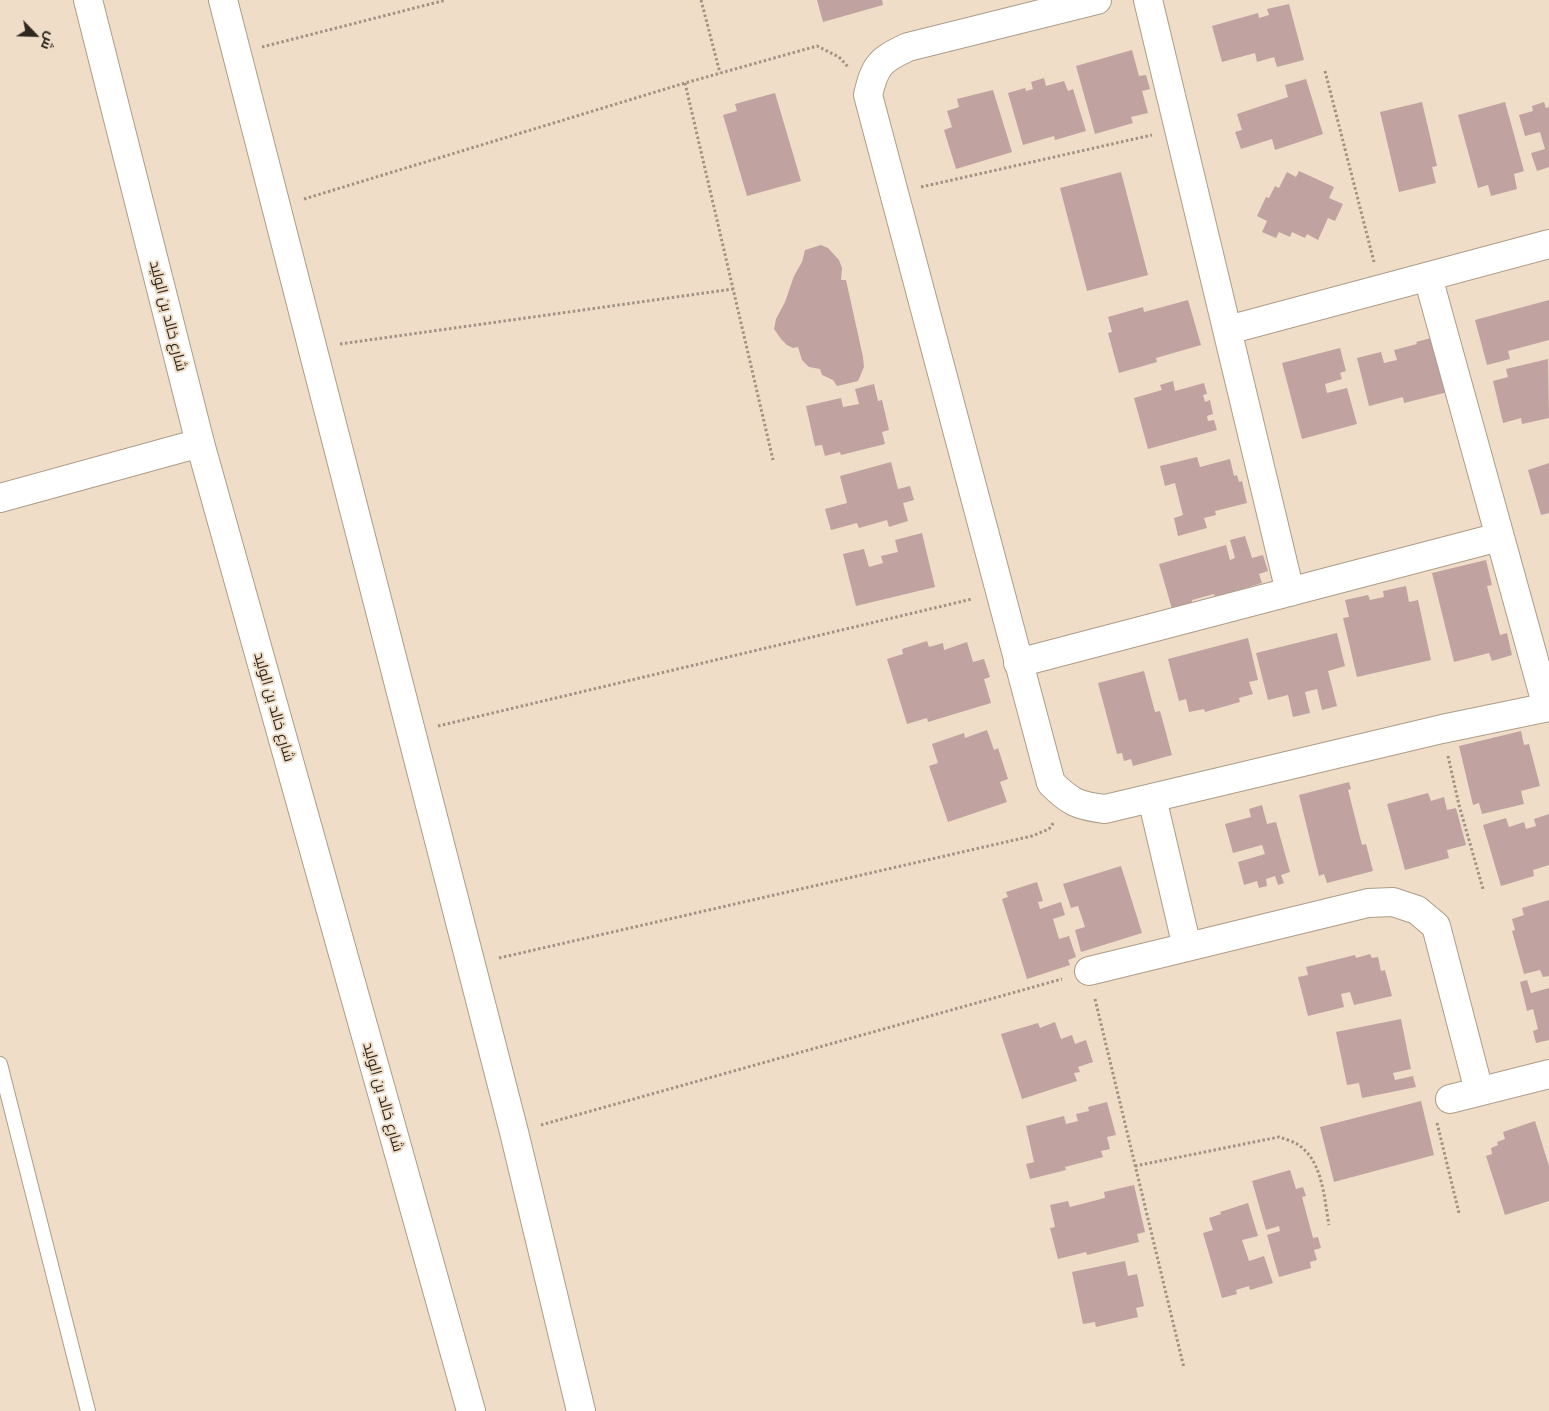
<!DOCTYPE html>
<meta charset="utf-8">
<style>
body{margin:0}
#map{position:relative;width:1549px;height:1411px;overflow:hidden;background:#efddc7;font-family:"Playfair Display",Cairo,serif}
canvas{display:block}
.north{position:absolute;left:10px;top:10px;width:50px;height:50px;-webkit-text-stroke:4px #efddc7;paint-order:stroke;rotate:114deg;font-size:14px;font-weight:700;line-height:20px;text-align:center;color:#2e271f}
.north::after{content:'';display:block;margin:auto;width:18px;height:22px;background:#2e271f;clip-path:polygon(50% 0,100% 100%,50% 72%,0 100%)}
</style>
<div id="map">
<canvas width="1549" height="1411"></canvas>
<div class="north">ش</div>
</div>
<script>
const g = document.querySelector('canvas').getContext('2d');
g.lineJoin = 'round';
function paint(path, color) {
  g.fillStyle = color;
  g.fill(path, 'evenodd');
}
function stroke(path, color, width, dash) {
  g.strokeStyle = color;
  g.lineWidth = width;
  g.lineCap = dash ? 'butt' : 'round';
  g.setLineDash(dash || []);
  g.stroke(path);
}
function label(font, color, halo, rows, align = 'center') {
  g.font = font + ' "Playfair Display",Cairo,serif';
  g.lineWidth = 4;
  g.setLineDash([]);
  g.textBaseline = 'middle';
  g.strokeStyle = halo;
  g.fillStyle = color;
  for (const [text, x, y, turn = 0] of rows) {
    g.save();
    g.translate(x, y);
    g.rotate((+turn || 0) * Math.PI / 180);
    g.textAlign = isNaN(turn) ? turn : align;
    if (halo) g.strokeText(text, 0, 0);
    g.fillText(text, 0, 0);
    g.restore();
  }
}
paint(new Path2D(`
 M817,0H882L883,5L823,22Z
 M1289,4L1304,60L1277,67L1274,57L1257,62L1255,53L1222,62L1212,26L1258,13L1259,18L1269,15L1267,9Z
 M1132,50L1139,76L1146,75L1150,89L1142,91L1148,113L1131,117L1133,123L1095,134L1076,66Z
 M1044,78L1046,86L1064,81L1068,91L1073,89L1086,131L1055,140L1054,136L1023,145L1008,93L1025,88L1026,91L1033,89L1031,82Z
 M1306,79L1323,134L1275,150L1272,139L1241,149L1235,132L1242,130L1237,114L1288,97L1285,85Z
 M993,90L1012,152L956,169L944,130L952,127L947,111L959,107L957,99Z
 M775,93L801,181L747,196L723,115L737,111L735,104Z
 M1422,102L1437,166L1432,167L1436,183L1399,192L1380,112Z
 M1505,102L1524,171L1514,174L1517,189L1491,196L1488,185L1478,188L1458,115Z
 M1544,102L1546,108L1549,107V167L1537,171L1531,153L1545,149L1540,132L1525,136L1519,115L1533,111L1532,106Z
 M1299,171L1334,187L1329,198L1343,204L1335,221L1328,218L1318,240L1307,234L1305,238L1292,232L1290,237L1279,232L1276,238L1262,232L1267,221L1257,216L1266,197L1269,198L1275,186L1279,188L1287,172L1296,177Z
 M1121,172L1148,275L1087,291L1060,188Z
 M821,245L828,248L839,260L842,268L841,280H846L863,357L864,367L858,381L837,386L833,380L822,375L820,369L809,367L802,360L798,347L793,348L787,345L781,339L774,329L776,319L785,302L794,276L802,262L805,250Z
 M1188,300L1201,345L1156,358L1157,362L1119,373L1108,333L1112,332L1108,317L1143,307L1144,312Z
 M1549,300V340L1508,351L1510,359L1487,365L1475,320Z
 M1435,337L1448,392L1404,403L1403,397L1369,406L1357,358L1381,352L1384,363L1397,360L1394,350L1417,344L1416,342Z
 M1340,348L1346,371L1340,373L1342,379L1325,384L1327,393L1347,388L1357,424L1302,439L1282,363Z
 M1548,359L1549,418L1522,424L1521,418L1503,423L1493,381L1508,377L1506,369Z
 M1173,381L1175,391L1204,383L1207,394L1203,395L1205,402L1210,400L1213,414L1207,416L1208,421L1214,420L1217,430L1148,449L1134,398L1162,390L1160,385Z
 M874,384L878,401L882,400L889,430L882,432L885,444L841,455L840,452L825,456L822,445L815,446L806,406L841,398L843,407L859,404L855,389Z
 M1197,457L1200,467L1230,459L1234,476L1237,475L1239,482L1242,481L1247,503L1215,511L1216,515L1204,518L1207,528L1178,536L1174,518L1183,515L1175,483L1165,486L1160,466Z
 M891,462L898,489L910,486L914,500L903,503L908,521L889,527L887,520L859,528L857,523L831,530L825,509L847,503L840,476Z
 M1549,463V513L1541,515L1528,470Z
 M922,533L935,587L856,606L843,554L864,549L869,567L883,563L881,556L898,552L895,540Z
 M1245,536L1252,558L1263,555L1268,571L1259,574L1262,583L1215,597L1214,594L1192,600V603L1172,609L1159,564L1226,545L1230,560L1235,558L1230,540Z
 M1486,560L1492,585L1487,586L1500,635L1507,633L1512,655L1492,661L1489,653L1454,662L1432,573Z
 M1406,586L1409,602L1418,600L1431,660L1357,677L1343,618L1349,617L1345,600L1368,595L1370,600L1384,597L1383,591Z
 M1337,633L1345,666L1328,671L1337,706L1322,710L1317,689L1305,692L1310,713L1293,717L1288,695L1268,700L1256,653Z
 M1248,638L1258,680L1249,682L1253,694L1239,698L1240,702L1205,712L1204,709L1189,712L1186,699L1179,701L1168,659Z
 M927,641L929,647L943,643L944,650L967,642L973,662L984,659L990,677L984,679L991,703L928,722L927,718L907,724L887,659L903,654L902,649Z
 M1144,671L1155,712L1160,711L1172,755L1133,766L1131,759L1124,761L1122,753L1117,754L1098,683Z
 M987,730L994,750L998,748L1008,779L1000,782L1007,802L948,822L929,766L938,763L932,744L964,733L965,738Z
 M1521,731L1524,745L1529,744L1540,786L1521,791L1524,804L1482,814L1479,803L1473,805L1459,746Z
 M1349,782L1351,789L1348,790L1362,845L1366,844L1373,871L1327,883L1324,874L1319,876L1299,795Z
 M1428,793L1431,801L1444,797L1447,810L1456,808L1466,845L1447,850L1449,858L1405,870L1387,804Z
 M1262,805L1267,824L1276,822L1290,872L1281,875L1284,883L1278,885L1275,876L1266,879L1267,886L1259,888L1257,881L1244,885L1238,862L1265,854L1262,845L1233,853L1225,824L1251,817L1249,809Z
 M1549,814V865L1533,870L1534,876L1501,886L1483,825L1506,818L1509,827L1524,822L1526,829L1536,826L1534,819Z
 M1121,866L1142,933L1081,952L1075,930L1085,927L1078,906L1071,908L1063,884Z
 M1037,882L1043,901L1038,902L1040,909L1061,902L1065,915L1053,919L1059,939L1069,936L1076,957L1068,960L1070,965L1027,979L1002,899L1008,897L1006,892Z
 M1549,900V976L1543,977L1540,970L1524,974L1512,931L1515,930L1512,919L1524,915L1522,908Z
 M1370,954L1372,958L1378,957L1381,971L1385,970L1392,996L1354,1005L1350,992L1341,994L1344,1007L1308,1016L1298,977L1308,975L1306,967L1355,955L1356,958Z
 M1527,980L1531,993L1549,988V1040L1536,1043L1533,1031L1538,1029L1533,1009L1527,1011L1520,982Z
 M1401,1019L1411,1069L1393,1073L1395,1080L1413,1076L1416,1087L1362,1098L1359,1083L1347,1085L1336,1032Z
 M1055,1022L1061,1039L1072,1035L1075,1044L1086,1040L1093,1062L1078,1067L1080,1072L1074,1073L1077,1081L1022,1099L1001,1034L1038,1023L1040,1028Z
 M1421,1101L1434,1155L1334,1182L1320,1127Z
 M1107,1102L1116,1135L1107,1137L1110,1149L1101,1151L1103,1157L1065,1167L1066,1170L1030,1179L1026,1164L1034,1162L1026,1126L1064,1116L1066,1124L1078,1121L1076,1114L1089,1111L1088,1107Z
 M1535,1121L1549,1166V1201L1505,1215L1486,1156L1492,1154L1491,1148L1498,1145L1497,1142L1505,1139L1503,1132Z
 M1290,1170L1296,1189L1303,1187L1306,1196L1302,1197L1313,1238L1318,1237L1321,1248L1314,1250L1317,1260L1310,1262L1311,1268L1279,1277L1267,1235L1280,1231L1279,1226L1266,1230L1252,1181Z
 M1134,1185L1145,1232L1137,1234L1139,1242L1087,1255L1086,1252L1058,1259L1050,1228L1055,1227L1050,1205L1068,1201L1070,1207L1105,1198L1104,1192Z
 M1248,1203L1258,1236L1242,1240L1249,1261L1264,1256L1273,1283L1250,1290L1249,1286L1236,1290L1237,1294L1222,1298L1203,1233L1213,1230L1209,1218L1221,1214L1220,1212Z
 M1125,1261L1128,1276L1137,1274L1144,1306L1136,1308L1138,1317L1096,1327L1095,1322L1083,1324L1072,1272Z`), '#c0a2a0');
const lane = new Path2D(`
 M0,1064L88,1411`);
const street = new Path2D(`
 M1097,0L908,47C880,60 875,65 868,95L1051,783C1070,802 1078,806 1105,809L1442,729L1549,707
 M1148,0L1290,592
 M1428,277L1547,707
 M1228,330L1549,244
 M0,498L200,443
 M1018,663L1499,537
 M1152,798L1187,947
 M1089,971L1368,903L1393,902L1417,910L1436,926L1479,1091
 M1450,1099L1549,1074`);
const secondary = new Path2D(`
 M88,0L200,443L471,1411
 M223,0L514,1132L581,1411`);
stroke(lane, '#ad9c87', 16);
stroke(street, '#ad9c87', 30);
stroke(secondary, '#ad9c87', 30);
stroke(new Path2D(`
 M701,0L720,73
 M262,47L446,0
 M1325,71L1374,262
 M685,83L773,460
 M921,187L1152,135
 M304,199L685,83L817,46L839,57L848,67
 M340,344L733,289
 M438,726L972,599
 M1448,756L1459,805L1483,889
 M499,958L1032,836L1049,829L1054,822
 M1095,999L1184,1368
 M1437,1123L1459,1213
 M541,1125L1062,979
 M1135,1166L1279,1137C1285,1139 1292,1141 1297,1144C1323,1160 1324,1198 1329,1225`), '#a19383', 3, [2.5, 2.5]);
stroke(lane, '#fff', 14);
stroke(street, '#fff', 28);
stroke(secondary, '#fff', 28);
label('15px', '#2e271f', '#efddc7', [
 ["شارع خالد بن الوليد",168,316,76],
 ["شارع خالد بن الوليد",274,707,74],
 ["شارع خالد بن الوليد",383,1097,74]
]);
</script>
